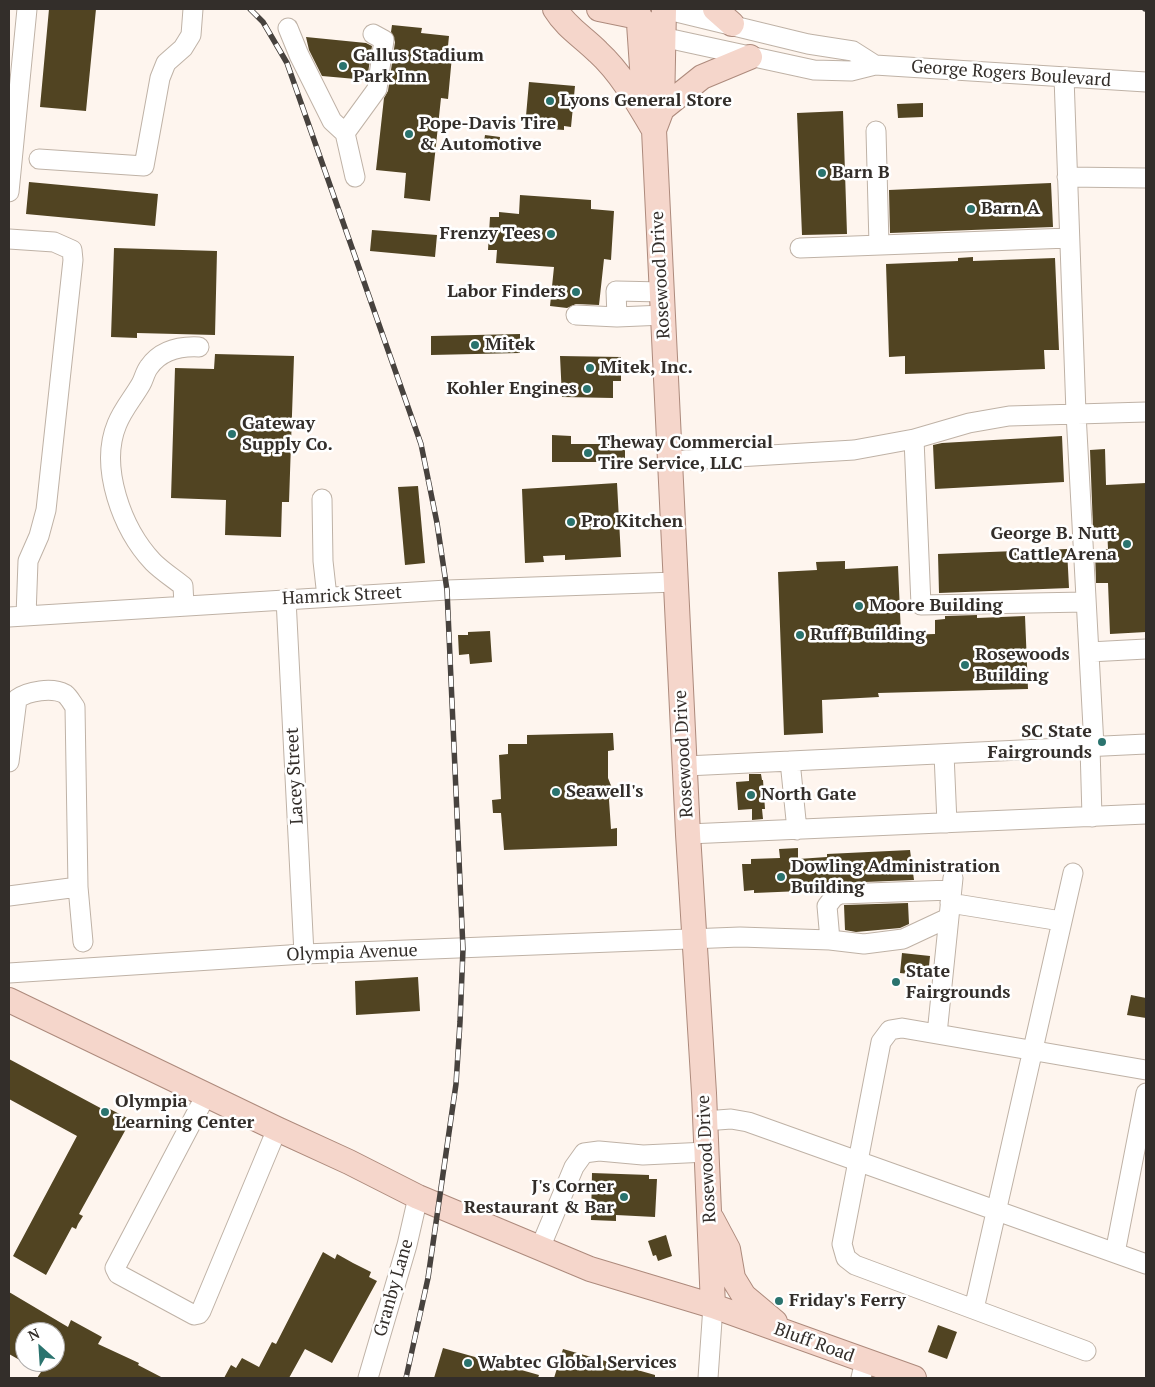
<!DOCTYPE html>
<style>
body{margin:0}
#map{position:relative;width:1155px;height:1387px;overflow:hidden;background:#fef5ee;font-family:"PT Serif",serif}
canvas{display:block}
.frame{position:absolute;inset:0;border:10px solid #332e2a;pointer-events:none}
.north{position:absolute;left:15px;top:1322px;width:50px;height:50px;box-sizing:border-box;background:#fff;border:1px solid #adabaa;border-radius:50%;rotate:334deg;font-size:14px;font-weight:700;line-height:20px;text-align:center;color:#332e2a}
.north::after{content:'';display:block;margin:auto;width:18px;height:22px;background:#2a736e;clip-path:polygon(50% 0,100% 100%,50% 72%,0 100%)}
</style>
<div id="map">
<canvas width="1155" height="1387"></canvas>
<div class="frame"></div>
<div class="north">N</div>
</div>
<script>
const g = document.querySelector('canvas').getContext('2d');
g.lineJoin = 'round';
function paint(path, color) {
  g.fillStyle = color;
  g.fill(path, 'evenodd');
}
function stroke(path, color, width, dash) {
  g.strokeStyle = color;
  g.lineWidth = width;
  g.lineCap = dash ? 'butt' : 'round';
  g.setLineDash(dash || []);
  g.stroke(path);
}
function label(font, color, halo, rows, align = 'center') {
  g.font = font + ' "PT Serif",serif';
  g.lineWidth = 5;
  g.setLineDash([]);
  g.textBaseline = 'middle';
  g.strokeStyle = halo;
  g.fillStyle = color;
  for (const [text, x, y, turn = 0] of rows) {
    g.save();
    g.translate(x, y);
    g.rotate((+turn || 0) * Math.PI / 180);
    g.textAlign = isNaN(turn) ? turn : align;
    if (halo) g.strokeText(text, 0, 0);
    g.fillText(text, 0, 0);
    g.restore();
  }
}
paint(new Path2D(`
 M49,9H96L86,111L40,107Z
 M392,25L422,28L421,33L449,36L447,56H452L448,99L441,98L430,201L404,198L406,173L376,170L384,98L388,91L395,42L391,32Z
 M306,37L366,43L372,46L367,80L322,76L309,50Z
 M529,82L575,86L571,127L564,126V130L536,128V124L528,123V116H526Z
 M923,103V117L898,118L897,104Z
 M843,111L847,234L802,235L797,113Z
 M485,135L500,137L498,151L483,149Z
 M29,182L158,194L155,226L26,214Z
 M1051,183L1053,227L890,233L889,190Z
 M520,195L591,200V209L614,211L611,260L604,259L599,305L576,304L567,308L550,306L554,267L496,263L497,250H488L490,217H499V212L519,214Z
 M372,230L437,235L435,257L370,251Z
 M114,248L217,251L215,335L137,333V338L111,337Z
 M973,257V261L1055,258L1059,350H1044L1045,369L905,374V356L889,357L886,264L958,261V258Z
 M520,334V353L431,355V336Z
 M215,354L294,356L289,502H282L281,537L225,535L226,500L171,498L175,368L214,369Z
 M560,356L621,357V381H613V398L562,397Z
 M552,435L571,436V444H625V462H552Z
 M1062,436L1064,482L935,489L933,445L942,443Z
 M1105,449L1106,485L1146,483V632L1110,634L1108,583H1096L1095,550L1108,549L1107,527L1093,528L1090,450Z
 M617,483L621,557L565,560V555L543,556L544,562L525,563L522,489Z
 M418,486L425,563L405,565L398,487Z
 M1067,549L1069,588L939,593L938,554Z
 M845,561V569L898,566L901,635L935,634V620L945,619V616L977,615V618L1025,616L1028,689L878,693L879,697L822,700L823,733L784,735L778,572L817,570L816,562Z
 M490,631L492,662L470,664L469,654L459,655L458,635H468V632Z
 M613,733L614,750L608,751V778L612,788L609,800L611,829L617,828V846L504,850L501,813H493L492,800L501,799L499,755L508,754V744H527V735Z
 M749,774H761L762,780H763L765,809H762L763,819L752,820V809L738,810L736,782L749,781Z
 M798,848V859L827,857V854L910,850L914,880L840,883L825,890L754,893V890L744,891L742,864H751V859L780,858L779,849Z
 M908,903L909,924L900,928L856,932L845,930L844,905Z
 M902,953L930,956L928,976L900,973Z
 M418,977L420,1011L356,1015L355,981Z
 M1131,995L1146,998V1018L1127,1015Z
 M9,1059L106,1111L108,1108L131,1120L79,1214L83,1216L78,1224L76,1229L72,1227L46,1275L13,1256L77,1136L9,1099Z
 M592,1173L649,1175V1179H657L655,1217L616,1215V1221L591,1220Z
 M666,1235L672,1256L658,1261L656,1255L653,1256L648,1241Z
 M323,1252L335,1259L337,1254L353,1263L371,1272L369,1277L377,1281L332,1363L305,1349L289,1378H224L231,1365L236,1368L242,1358L259,1367L272,1342L276,1344Z
 M9,1292L68,1327L71,1320L102,1337L98,1344L139,1363L138,1365L163,1378H37L41,1372L9,1354ZM25,1332H55V1362H25Z
 M938,1325L957,1332L947,1359L928,1352Z
 M443,1348L539,1375L538,1378H434Z
 M563,1349L655,1375V1378H554Z`), '#514422');
const minor = new Path2D(`
 M664,9L808,44L853,51L875,65
 M288,28L299,55L332,121L345,133L355,177
 M662,37L814,70L851,71L875,65L1146,82
 M1064,77L1076,413L1094,746
 M876,131L879,245
 M345,133L377,89L384,40L373,34
 M39,159L144,166L160,78L166,63L183,48L191,35L193,9
 M1067,177L1146,178
 M9,192L27,9
 M9,239L54,242L72,250L73,260L46,510L39,536L28,561L26,616
 M800,248L1069,238
 M576,315L617,317L616,291L663,292
 M617,317L664,315
 M914,439L921,605L1086,602
 M670,461L854,450L914,439L969,423L1009,416L1146,412
 M322,499L323,561L327,597
 M286,599L304,954
 M184,605L183,586C173,578 162,571 153,562C122,529 99,467 117,424C123,409 133,398 141,384C144,379 145,372 149,367C161,350 179,346 199,347
 M9,617L447,590L676,582
 M1089,652L1146,649
 M1090,747L1092,817
 M944,754L947,823
 M790,761L797,830
 M9,762L17,699C28,691 52,687 65,694C69,697 72,703 75,707L78,887
 M686,766L1146,744
 M688,834L1146,814
 M9,896L78,887L83,942
 M950,903L1061,921
 M830,940L827,906L834,897L840,894L951,890
 M9,973L304,954L740,937L830,940L864,944L903,939L948,918
 M937,1034L953,878
 M206,1095L115,1268L118,1274L194,1315L199,1314L201,1311L277,1129
 M705,1121L731,1119L748,1122L1146,1264
 M540,1248L574,1167L584,1153L599,1151L643,1155L707,1152
 M1115,1253L1146,1093
 M974,1309L1073,873
 M1086,1351L855,1265L846,1258L842,1244L881,1042L890,1030L902,1028L1146,1070
 M368,1378L407,1245L418,1197
 M708,1378L713,1306
 M861,1378L865,1361`);
const major = new Path2D(`
 M555,9C566,27 583,37 598,52C621,73 638,103 654,130
 M599,9L638,17L651,27
 M638,9L645,111
 M664,9L662,109L654,130L688,834L704,1093L713,1306
 M715,9L732,24
 M662,109L702,77L750,57
 M9,1000L277,1129L349,1162L418,1197L590,1269L713,1306L914,1378
 M712,1219L728,1249L733,1278L744,1296L775,1322`);
stroke(minor, '#bfb2a6', 21);
stroke(major, '#ad8a7c', 26);
stroke(minor, '#fff', 19);
stroke(major, '#f5d6cb', 24);
const rail = new Path2D(`
 M250,9L263,22L287,63L421,444L437,523L447,590L463,949L460,1022L456,1084L428,1278L406,1378
 M1145,9H1146`);
stroke(rail, '#47423e', 5.5);
stroke(rail, '#fff', 4, [11]);
for (const [x, y, r, color] of [
 [343,66,5,"#2a736e"],
 [550,101,5,"#2a736e"],
 [409,134,5,"#2a736e"],
 [822,173,5,"#2a736e"],
 [971,209,5,"#2a736e"],
 [551,234,5,"#2a736e"],
 [576,292,5,"#2a736e"],
 [475,345,5,"#2a736e"],
 [590,368,5,"#2a736e"],
 [587,389,5,"#2a736e"],
 [232,434,5,"#2a736e"],
 [588,453,5,"#2a736e"],
 [571,522,5,"#2a736e"],
 [1127,544,5,"#2a736e"],
 [859,606,5,"#2a736e"],
 [800,635,5,"#2a736e"],
 [965,665,5,"#2a736e"],
 [1102,742,5,"#2a736e"],
 [556,792,5,"#2a736e"],
 [751,795,5,"#2a736e"],
 [781,877,5,"#2a736e"],
 [896,982,5,"#2a736e"],
 [105,1112,5,"#2a736e"],
 [624,1197,5,"#2a736e"],
 [779,1301,5,"#2a736e"],
 [468,1363,5,"#2a736e"]
]) {
  const dot = new Path2D();
  dot.arc(x, y, r, 0, 2 * Math.PI);
  g.fillStyle = color;
  g.fill(dot);
  stroke(dot, '#fff', 2);
}
label('bold 18px', '#332e2a', '#fff', [
 ["Gallus Stadium",353,56],
 ["Park Inn",353,77],
 ["Lyons General Store",560,101],
 ["Pope-Davis Tire",419,124],
 ["& Automotive",419,145],
 ["Barn B",832,173],
 ["Barn A",981,209],
 ["Frenzy Tees",541,234,"right"],
 ["Labor Finders",566,292,"right"],
 ["Mitek",485,345],
 ["Mitek, Inc.",600,368],
 ["Kohler Engines",577,389,"right"],
 ["Gateway",242,424],
 ["Supply Co.",242,445],
 ["Theway Commercial",598,443],
 ["Tire Service, LLC",598,464],
 ["Pro Kitchen",581,522],
 ["George B. Nutt",1117,534,"right"],
 ["Cattle Arena",1117,555,"right"],
 ["Moore Building",869,606],
 ["Ruff Building",810,635],
 ["Rosewoods",975,655],
 ["Building",975,676],
 ["SC State",1092,732,"right"],
 ["Fairgrounds",1092,753,"right"],
 ["Seawell's",566,792],
 ["North Gate",761,795],
 ["Dowling Administration",791,867],
 ["Building",791,888],
 ["State",906,972],
 ["Fairgrounds",906,993],
 ["Olympia",115,1102],
 ["Learning Center",115,1123],
 ["J's Corner",614,1187,"right"],
 ["Restaurant & Bar",614,1208,"right"],
 ["Friday's Ferry",789,1301],
 ["Wabtec Global Services",478,1363]
], 'left');
label('18px', '#332e2a', '#fff', [
 ["George Rogers Boulevard",1011,74,4],
 ["Rosewood Drive",661,275,-93],
 ["Hamrick Street",342,596,-3],
 ["Rosewood Drive",684,754,-93],
 ["Lacey Street",295,776,-93],
 ["Olympia Avenue",352,953,-2],
 ["Rosewood Drive",707,1159,-93],
 ["Granby Lane",394,1288,-74],
 ["Bluff Road",814,1343,20]
]);
</script>
